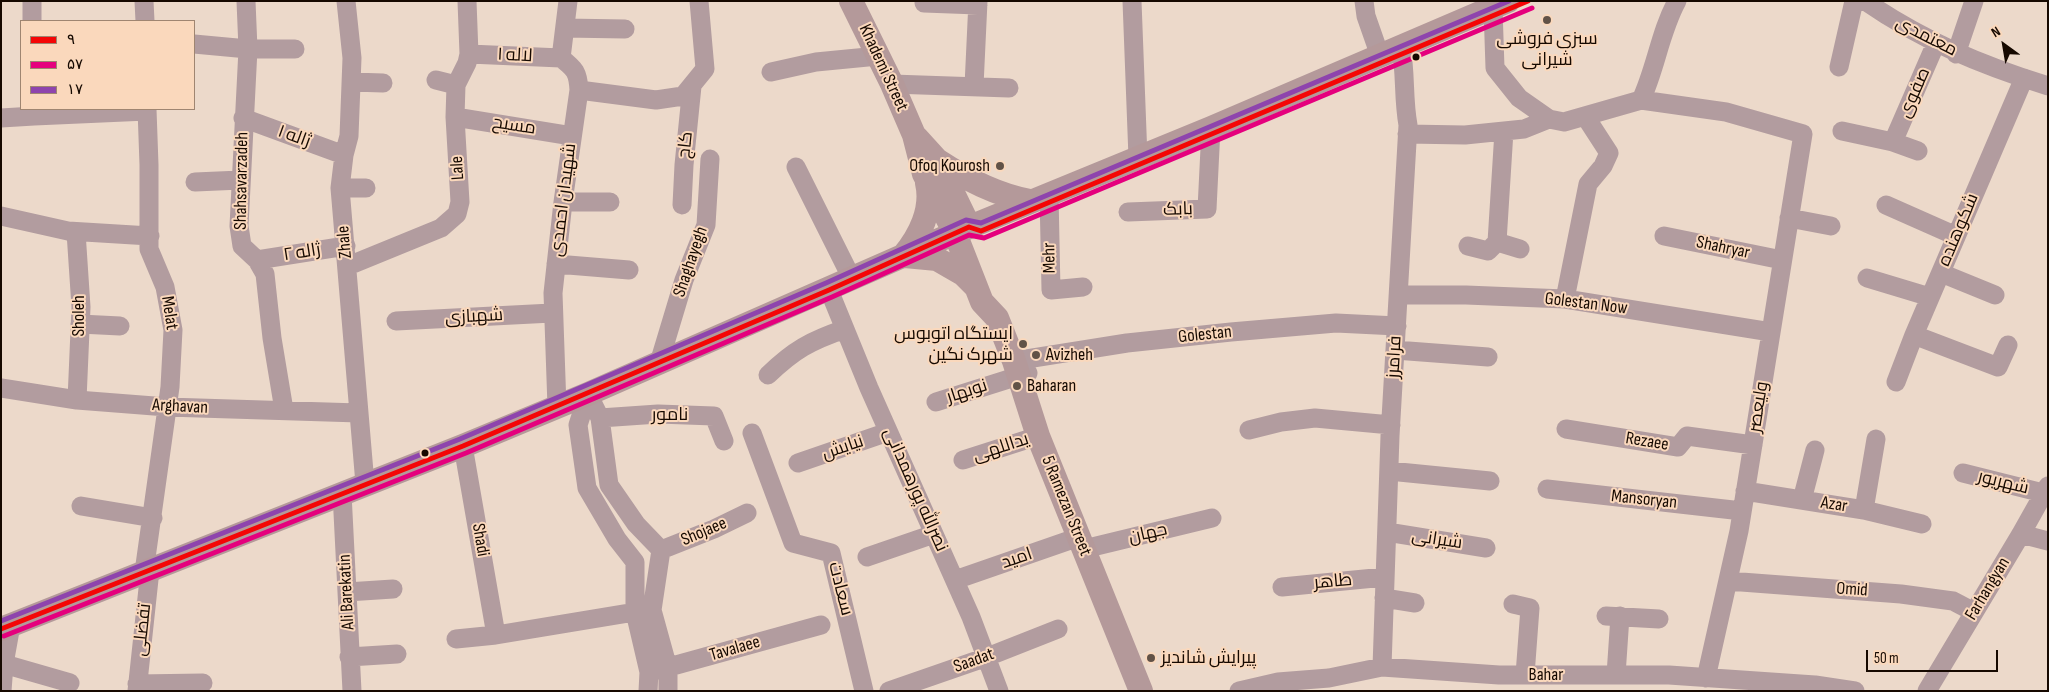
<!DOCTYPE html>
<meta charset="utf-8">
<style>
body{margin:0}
#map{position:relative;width:2049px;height:692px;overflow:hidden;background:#ecd9ca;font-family:"Sofia Sans Condensed",sans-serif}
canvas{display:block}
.frame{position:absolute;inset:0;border:2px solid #160900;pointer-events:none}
.legend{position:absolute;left:20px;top:20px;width:175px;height:90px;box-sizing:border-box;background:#fad8bc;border:1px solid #9f8571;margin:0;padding:6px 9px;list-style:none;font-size:15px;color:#160900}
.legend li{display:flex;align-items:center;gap:10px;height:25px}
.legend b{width:25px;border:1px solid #9f8571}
.north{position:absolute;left:1979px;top:20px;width:50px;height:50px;-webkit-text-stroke:4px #fad8bc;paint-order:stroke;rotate:328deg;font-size:14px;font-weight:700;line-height:20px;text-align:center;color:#160900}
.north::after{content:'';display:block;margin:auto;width:18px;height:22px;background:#160900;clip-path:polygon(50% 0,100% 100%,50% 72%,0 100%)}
.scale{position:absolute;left:1866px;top:650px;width:132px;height:22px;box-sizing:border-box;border:2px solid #160900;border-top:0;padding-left:6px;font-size:15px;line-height:18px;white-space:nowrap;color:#160900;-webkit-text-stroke:4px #fad8bc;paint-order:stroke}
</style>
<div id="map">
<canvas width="2049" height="692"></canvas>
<div class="frame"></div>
<ul class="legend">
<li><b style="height:6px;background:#f40606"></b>۹</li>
<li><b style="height:6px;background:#e5007d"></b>۵۷</li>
<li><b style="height:6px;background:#8e44ad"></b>۱۷</li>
</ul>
<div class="north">N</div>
<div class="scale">50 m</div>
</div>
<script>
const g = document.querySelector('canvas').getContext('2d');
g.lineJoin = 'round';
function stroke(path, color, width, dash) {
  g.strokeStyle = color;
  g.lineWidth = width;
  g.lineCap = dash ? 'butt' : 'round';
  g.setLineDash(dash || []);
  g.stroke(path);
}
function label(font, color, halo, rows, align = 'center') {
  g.font = font + ' "Sofia Sans Condensed",Cairo,sans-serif';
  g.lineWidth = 4;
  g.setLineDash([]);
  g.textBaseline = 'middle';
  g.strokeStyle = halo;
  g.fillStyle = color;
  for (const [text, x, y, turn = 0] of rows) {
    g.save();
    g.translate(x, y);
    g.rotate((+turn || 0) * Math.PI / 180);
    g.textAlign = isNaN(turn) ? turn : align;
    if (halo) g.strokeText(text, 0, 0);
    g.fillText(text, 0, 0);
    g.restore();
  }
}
stroke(new Path2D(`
 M32,1V21
 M144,1L145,21
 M246,1L248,49L239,226L242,246L257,260L265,274L272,338L284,410
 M346,1L352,58L349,136L344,155L340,188L365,484
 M1132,1L1138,158
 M1364,1L1366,16L1380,56
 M1865,1C1923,41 1981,65 2048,86
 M924,3L978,5
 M1493,8L1495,68L1519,98L1549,119L1564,122L1641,100L1726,112L1803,134L1739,531L1706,678
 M565,28L625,29
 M194,44L248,49H295
 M469,54L561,58
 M1956,54L1974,1
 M1839,67L1854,1
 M771,72L816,62L878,56
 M436,80L456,85
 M352,82L383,83
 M892,84L1009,88
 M974,86L978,1
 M579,90L656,100L683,96L705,69L699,1
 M1641,100C1656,68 1660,32 1677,1
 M34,116L147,111
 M455,117L572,136
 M1,118L34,116L33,109
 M243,118L344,155
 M1842,131L1893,142L1918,151
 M1407,134L1465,135L1524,129L1549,119
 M1893,142L1936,43
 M796,167L852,279
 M195,182L241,180
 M340,188H366
 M1049,194L1051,290L1083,287
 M563,202H610
 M682,205L684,165L692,86
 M1886,205L1956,236
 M1128,212L1207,209L1211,128
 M1,216L68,231L150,236
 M1789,218L1831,226
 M76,232L81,307L77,400
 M1664,236L1782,260
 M1497,242L1504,131
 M1468,246L1488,251L1497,242L1520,249
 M257,260L346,246
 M556,264L629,270
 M348,266L441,228L457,214L460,202L455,117L456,85L467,63L469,54L467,1
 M1941,273L1995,295
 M1867,278L1930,297
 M829,290L869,388L971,617L999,691
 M1399,295H1466L1565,299L1771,332
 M1565,299L1588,184L1603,166L1609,153L1585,116
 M396,321L552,313
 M80,324L120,326
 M1914,335L1998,367L2008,345
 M1395,350L1488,357
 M1014,361L1127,343L1231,332L1336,323L1397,326
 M659,363L684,280L706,225L710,159
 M768,375C794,350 810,341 845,329
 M1896,382L1914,335L2024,78
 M1,388L77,400L167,407L359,413
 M588,394L600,418L609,485L636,524L661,550L652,610L668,668V691
 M588,394L578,425L587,488L617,539L635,562V612L649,672L648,691
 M936,402L1028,373
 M557,407L553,293L563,202L579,90C578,72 575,69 561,58L568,1
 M600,418L658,414L714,416L724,441
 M1566,429L1678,447L1687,436L1753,445
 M1249,430L1281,422L1315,418L1391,425
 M752,433L793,543L831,553L864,691
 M463,446L496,635
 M963,460L1038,436
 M798,463L888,432
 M1389,471L1490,481
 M1963,473L2043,493
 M1547,489L1742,511
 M1745,491L1864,510L1922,524
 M342,493L352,691
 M1802,500L1815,450
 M81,506L153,518
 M1864,510L1876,439
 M1387,532L1486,548
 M2021,534L2048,541
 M1084,549L1212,518
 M661,550L714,529L747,513
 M867,557L934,534
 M144,572L170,387L173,330L165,287L149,249V165L147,109
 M955,580L1079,537
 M1728,581L1901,594L1953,601L1974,612
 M1282,587L1385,577
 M347,592L393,589
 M1384,598L1415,603
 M1513,604L1530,608L1525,675
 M1606,616L1659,619
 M456,639L496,635L635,612
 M349,657L397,654
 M4,664L70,683
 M1382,667L1390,436L1408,125C1403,98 1406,74 1401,47
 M658,670L821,625
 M1616,675L1620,616
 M137,684L203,683
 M2,691L4,664L11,625
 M137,691L150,570
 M889,691L987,657L1058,629
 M1239,691L1278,682L1329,678L1382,667L1499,675H1669L1815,685L1855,691
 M1927,691L2021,534L2048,486`), '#b29c9f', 19);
stroke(new Path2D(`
 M851,1L892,84L914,135L924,174L955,233L982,302L997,318L1014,361L1038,436L1141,691
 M917,138L937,160L966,220
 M937,160C966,179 996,195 1030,201
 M903,256C920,236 933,209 927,183
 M905,256L937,259L963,274L976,287
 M1,629L463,446L588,394L955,233L1211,128L1508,1`), '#b4999a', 24);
stroke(new Path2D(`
 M1,629L463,446L829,290L969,227L981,231L1528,1`), '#f40606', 5);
stroke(new Path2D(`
 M4,636L466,453L832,297L969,235L984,238L1532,8`), '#e5007d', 5);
stroke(new Path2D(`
 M1,621L460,439L826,283L966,220L981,223L1509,1`), '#8e44ad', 5);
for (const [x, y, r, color] of [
 [1547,20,5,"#615247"],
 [1416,57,4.5,"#160900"],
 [1000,166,5,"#615247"],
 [1023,344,5,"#615247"],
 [1036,355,5,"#615247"],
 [1017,386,5,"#615247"],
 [425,453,4.5,"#160900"],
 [1151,658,5,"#615247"]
]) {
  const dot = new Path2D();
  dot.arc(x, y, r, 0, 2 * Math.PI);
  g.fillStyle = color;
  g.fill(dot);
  stroke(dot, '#fad8bc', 2);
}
label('18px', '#160900', '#fad8bc', [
 ["معتمدی",1926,37,27],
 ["لاله ۱",515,56,3],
 ["Khademi Street",883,68,65],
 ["صفوی",1915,93,-66],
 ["مسیح",514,126,9],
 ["ژاله ۱",294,137,20],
 ["کاج",686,145,-84],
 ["Lale",458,168,-93],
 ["Shahsavarzadeh",242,181,-89],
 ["شهیدان احمدی",564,200,-83],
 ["بابک",1178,210,-2],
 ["شکوهنده",1959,230,-67],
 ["Zhale",345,242,-95],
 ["Shahryar",1723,248,12],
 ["ژاله ۲",302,253,-9],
 ["Mehr",1050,258,-91],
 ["Shaghayegh",691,262,-71],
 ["Golestan Now",1586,304,7],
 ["Melat",169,313,81],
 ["Sholeh",79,316,-90],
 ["شهبازی",474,317,-3],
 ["Golestan",1205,335,-6],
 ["فرامرز",1395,357,-87],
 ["نوبهار",967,392,-18],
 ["Arghavan",180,407,3],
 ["ولیعصر",1759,407,-81],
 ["نامور",670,415],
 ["Rezaee",1647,442,9],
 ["نیایش",843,448,-19],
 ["یداللهی",1001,448,-18],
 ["شهریور",2003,483,14],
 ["نصرالله پورهمدانی",915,490,66],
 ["Mansoryan",1644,500,6],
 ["Azar",1834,505,9],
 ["5 Ramezan Street",1066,506,68],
 ["Shojaee",704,532,-23],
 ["جهان",1148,534,-13],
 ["Shadi",480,540,80],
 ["شیرانی",1437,540,9],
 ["امید",1017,559,-19],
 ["طاهر",1333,582,-5],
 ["سعادت",840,589,76],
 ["Farhangyan",1988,589,-59],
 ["Omid",1852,590,4],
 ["Ali Barekatin",347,592,-93],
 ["تفضلی",143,630,-84],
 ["Tavalaee",735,649,-16],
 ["Saadat",974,661,-20],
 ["Bahar",1546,675]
]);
label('18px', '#160900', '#fad8bc', [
 ["سبزی فروشی",1547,39,"center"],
 ["شیرانی",1547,60,"center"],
 ["Ofoq Kourosh",990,166,"right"],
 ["ایستگاه اتوبوس",1013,334,"right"],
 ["شهرک نگین",1013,355,"right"],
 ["Avizheh",1046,355],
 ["Baharan",1027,386],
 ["پیرایش شاندیز",1161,658]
], 'left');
</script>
